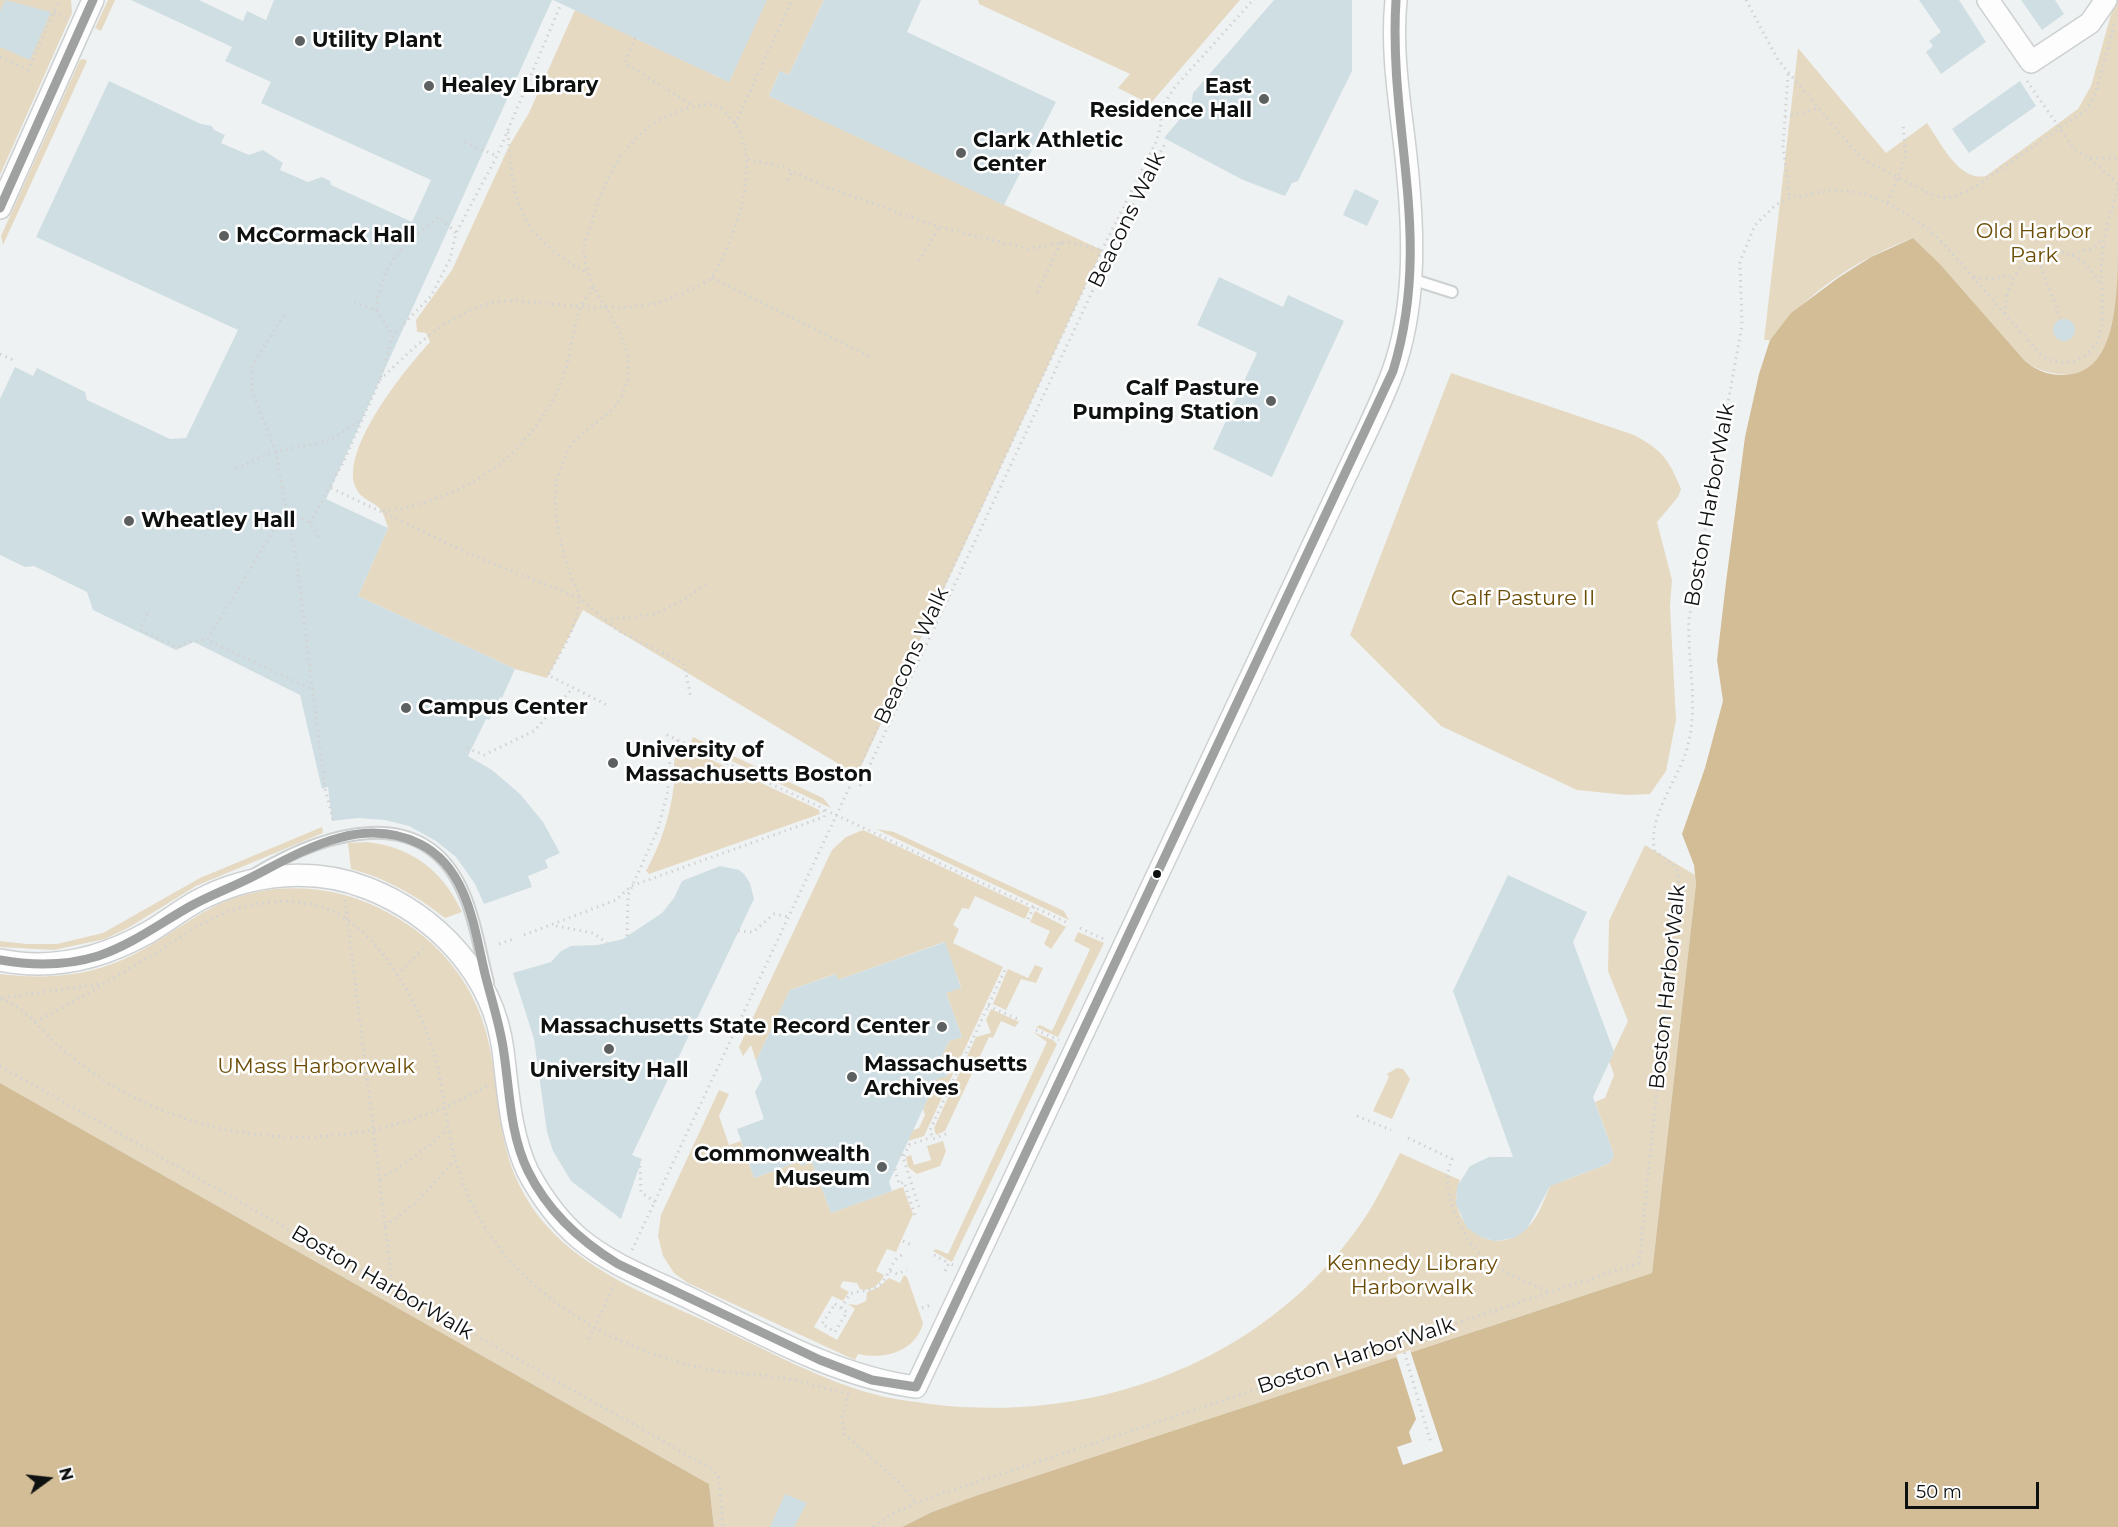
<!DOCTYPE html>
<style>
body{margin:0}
#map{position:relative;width:2118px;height:1527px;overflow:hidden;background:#eff2f3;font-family:Montserrat,sans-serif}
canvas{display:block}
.north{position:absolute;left:18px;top:1449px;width:60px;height:60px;-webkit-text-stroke:4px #fff;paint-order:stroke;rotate:75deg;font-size:16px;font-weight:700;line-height:24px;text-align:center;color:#0f1111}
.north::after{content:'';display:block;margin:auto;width:21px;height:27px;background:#0f1111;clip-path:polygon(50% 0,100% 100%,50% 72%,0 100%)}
.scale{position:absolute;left:1905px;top:1482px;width:134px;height:27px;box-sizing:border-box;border:3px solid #0f1111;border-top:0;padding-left:8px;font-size:18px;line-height:21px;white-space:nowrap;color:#0f1111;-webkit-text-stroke:4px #fff;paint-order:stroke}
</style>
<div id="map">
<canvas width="2118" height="1527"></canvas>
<div class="north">N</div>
<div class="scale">50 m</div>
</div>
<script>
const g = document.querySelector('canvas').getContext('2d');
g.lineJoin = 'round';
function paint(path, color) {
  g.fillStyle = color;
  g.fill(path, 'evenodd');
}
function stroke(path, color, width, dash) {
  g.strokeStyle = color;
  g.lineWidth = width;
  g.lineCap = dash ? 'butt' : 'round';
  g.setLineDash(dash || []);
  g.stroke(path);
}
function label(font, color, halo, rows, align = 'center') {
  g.font = font + ' Montserrat,sans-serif';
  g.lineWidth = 5;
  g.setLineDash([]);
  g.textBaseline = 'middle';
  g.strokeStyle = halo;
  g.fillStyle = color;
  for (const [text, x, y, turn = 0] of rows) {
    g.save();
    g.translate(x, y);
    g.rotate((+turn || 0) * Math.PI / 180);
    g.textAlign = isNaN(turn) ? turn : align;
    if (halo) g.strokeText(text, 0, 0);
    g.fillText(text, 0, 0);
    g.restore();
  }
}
paint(new Path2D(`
 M0,0H71L72,13L0,175Z
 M108,0H115L101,31L95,28Z
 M766,0H824L789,75L780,71L769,96L1102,250L857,775L583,610L547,678L515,669L358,596L388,528C386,522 384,515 381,510C374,501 360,500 355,486C341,448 406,368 430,342L426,333L417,332L416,320L452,270L509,146L529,113L575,10L729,82Z
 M978,0H1240L1150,104L1118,88L1130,74L979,4Z
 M2115,0H2118C2118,76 2118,152 2118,228C2118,259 2118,318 2110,346C2096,381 2051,381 2025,361L1940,264L1913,238C1858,258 1805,294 1770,340H1764L1798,48L1886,153L1927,123C1941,143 1959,182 1986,176L2078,109L2091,86Z
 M84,59L87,61L3,245L1,236L80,60Z
 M1451,373L1634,435C1662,450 1669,459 1681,489L1678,497L1657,522L1672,580L1670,606L1676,720L1666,771L1650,794L1627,795L1577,790L1441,726L1350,635Z
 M693,737L823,798L831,808L691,742Z
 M680,749L690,750L813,807L819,810L820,814L649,874L646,871C661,844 670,816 674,785C675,773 671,756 680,749Z
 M322,827L323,833L196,886L128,928L105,939L54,950L0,947V941L26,944H57L103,933L200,878Z
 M876,829L894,832L1064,911L1069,920Z
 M863,830L1030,908L1025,919L975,896L969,909L962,908L953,925L959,929L953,943L1003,967L924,1136L908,1141L913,1130L919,1128L925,1115L923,1109L937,1079L948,1075L942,1056L949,1041L962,1037L946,993L961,987L944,942L838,980L835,974L790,990L756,1061L751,1045L743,1056L739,1047L832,850L846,837Z
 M367,842C412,847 443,871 462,912L445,918C417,896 386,878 351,869L348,843Z
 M1645,845L1695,875L1696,884L1652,1273L978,1495L932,1512L902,1527H714L709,1484L0,1083V974C42,979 83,977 122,960C155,946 183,922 215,906C265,881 329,883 379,908C431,933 471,976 486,1032C505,1105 491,1160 546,1225C592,1277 661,1300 722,1329C772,1353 823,1381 877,1395C895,1400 913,1401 930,1404C1098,1425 1270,1360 1366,1216C1379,1196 1389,1174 1400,1153L1460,1180C1443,1221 1491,1261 1526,1229C1539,1218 1545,1196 1553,1180L1558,1183L1610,1163L1614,1155L1595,1102L1605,1098L1614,1075L1609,1061L1628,1021L1608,971L1609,921Z
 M1035,911L1066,927L1051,949L1044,944L1050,931L1030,922Z
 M1078,932L1104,943L1058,1037L1036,1027L1040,1025L1052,1031L1087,956L1090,949L1074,941Z
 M1035,965L1043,968L1036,983L1021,979L1006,1010L993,1004L1008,969L1028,978Z
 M991,1009L1019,1022L1015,1027L1001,1021L993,1038L989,1037L945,1131L936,1135L934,1128L976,1037L991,1033L986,1020Z
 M1033,1032L1053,1040L1057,1044L952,1262L933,1251L936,1249L948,1254L1047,1042Z
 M1397,1068L1403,1069L1410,1079L1392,1119L1373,1111L1389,1077L1387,1074Z
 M719,1090L729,1094L719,1116L729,1145L741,1141L754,1178L800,1161L801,1165L812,1162L831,1213L903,1187L913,1214L896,1252L887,1249L876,1271L884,1275C880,1285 870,1292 860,1289L857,1283L843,1281L840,1287L849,1292L843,1301L832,1296L814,1327L837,1340L855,1309L848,1304L857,1305L866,1301L867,1292L879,1287L889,1278L900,1283L904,1275L907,1277L923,1323C916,1352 883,1360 858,1354L855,1360L688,1283L674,1273L663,1256L658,1236L661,1215Z
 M943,1141L946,1151L940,1166L917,1174L908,1167L906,1157L911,1155L914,1165L931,1160L927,1146Z`), '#e5d9c2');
paint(new Path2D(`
 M1913,238L1940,264L2025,361C2040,373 2053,377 2072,374C2118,367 2117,290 2118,251V1527H902L932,1512L978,1495L1652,1273L1696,884L1694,865L1682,834L1705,768L1723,701L1717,660L1726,582L1745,437L1759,374L1770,340L1791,313L1838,278L1871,257Z
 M0,1083L709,1484L714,1527H0Z`), '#d2bd97');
paint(new Path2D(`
 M1410,1350L1443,1451L1403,1465L1397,1447L1412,1442L1409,1432L1416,1419L1396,1355Z`), '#eff2f3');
paint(new Path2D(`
 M5,0L51,12L30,60L0,47V11Z
 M131,0H199L243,21L247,11L266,20L274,0H552L326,499L388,528L358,596L515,669L502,698L500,697L489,720L486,719L468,756L492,770L520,794L543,822L560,853L545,860L548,868L528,876L532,887L484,904L475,884L456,857L436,841L409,826L385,820L358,818L332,821L328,787L322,789L300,695L194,642L176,650L93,610L87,592L34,566L25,567L0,555V399L15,367L33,376L37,368L85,392L87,400L170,439L186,438L238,330L36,237L109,81L201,124L212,126L214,130L225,135L221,143L249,155L263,150L283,163L280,170L308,182L322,177L330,181L331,185L412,222L431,180L261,103L271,82L225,61L232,47Z
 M553,0H767L729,82Z
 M824,0H921L907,32L1056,102L1004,205L769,96L780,71L789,75Z
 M1274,0H1352V71L1298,181L1292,183L1285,196L1243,180L1164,138L1191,106L1193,93Z
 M1919,0H1959L1986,42L1941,74L1926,52L1933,46L1929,41L1941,32Z
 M2021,0H2055L2064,14L2042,30Z
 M2020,81L2036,106L1969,153L1952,129Z
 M1355,189L1379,201L1367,226L1343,215Z
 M1219,277L1283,307L1288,295L1344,321L1272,477L1213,449L1257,353L1197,325Z
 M2053 330a11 11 0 1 1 22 0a11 11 0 1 1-22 0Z
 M720,866L739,870L744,874L750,883L754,899L632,1155L642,1159L621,1219L571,1181L553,1151L547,1132L534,1039L513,973L551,962L561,951L571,946L598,945L623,939L662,913L674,898L682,881Z
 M1508,875L1587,912L1573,942L1614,1052L1593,1097L1614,1155L1610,1163L1550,1186L1527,1229L1514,1238L1495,1241L1481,1237L1467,1228L1456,1204L1457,1187L1470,1166L1489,1157H1513L1453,991Z
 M945,942L961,988L946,993L962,1037L949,1041L942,1056L948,1076L937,1079L889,1182L892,1191L831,1213L812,1162L801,1166L800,1161L754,1178L737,1129L764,1119L755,1092L762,1079L756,1061L790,990L836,974L838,980Z
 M785,1494L807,1503L794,1527H770Z`), '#cfdee3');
const service = new Path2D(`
 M1411,279L1452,292
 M255,874C322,834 424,798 464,894C476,921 480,953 488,982`);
const minor = new Path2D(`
 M1988,0L2031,62L2090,23L2106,0
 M0,208L93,0
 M0,960C53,971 103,958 149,932C166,922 182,909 199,900C251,873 313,867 367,888C436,915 493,974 503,1050C508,1090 510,1134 528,1172C541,1196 558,1220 579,1238C610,1264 648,1278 683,1295C758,1331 833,1376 916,1387L1354,458C1368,429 1382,401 1393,371C1415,309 1414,241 1408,177C1403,117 1390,60 1396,0`);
stroke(service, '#cdd0d1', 14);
stroke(minor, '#cdd0d1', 24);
stroke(new Path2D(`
 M1746,0L1778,60L1854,150L1868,162L1935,196L1947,198L1969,191L2087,109L2096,92L2115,22
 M54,13L66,18
 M635,38L625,63L692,105
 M0,57L28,70L59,0
 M1788,74L1783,146L1790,198
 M2027,81L2074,149L2088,158H2118
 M1785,117L1820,108
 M735,124L792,0
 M508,132C513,207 520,236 589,274
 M465,142L497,156
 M748,159L785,168L829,188L939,227L1029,249L1067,242L1102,250
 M2090,159L2118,184
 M788,180L792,171
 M1888,203L1906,156L1903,125
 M2072,254L2091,249L2103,239
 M2037,255L2060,318
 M919,261L939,227
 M1974,277L1991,279L2011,276
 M712,278L873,358
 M1037,293L1061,243
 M354,303L376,310L393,335
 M376,310C381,263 403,244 439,217L456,233
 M2005,314C2006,252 2066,226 2099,282
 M284,315L251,368L252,391L276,452L286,510L310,523L319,538
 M0,354L15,361
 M380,380C412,349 447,314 491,303C511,298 530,303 550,304C601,307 643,315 691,289C697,286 706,283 711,278C720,270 738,220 741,207C748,180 751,149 735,124C731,117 722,110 716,104C646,108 612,155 593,218C590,229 583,243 584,253C587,295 632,331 628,371C625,410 604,414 579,437C566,447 559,470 556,486C552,513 561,545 569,570C572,579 580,591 579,600C577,628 561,652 548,675L609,706
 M236,469L270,453L330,440L361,420
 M331,488L481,559L580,598L617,630L684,664L691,698
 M286,510L296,556L325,788L334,824
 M286,510L207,640L312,689
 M383,511C462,501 528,458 561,383C571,360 571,334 579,311C582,303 589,295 593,287
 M310,523L344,461L380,380L393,335L431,296L450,259L456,233L497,156L561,4
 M147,614L140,630L177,647L191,641L207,640
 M605,620L656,614L687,598L709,581
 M467,748L484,755L534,731L572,689
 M860,786L1147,175L1165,144
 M825,810L1068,923
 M345,900L393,1289
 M1028,919L1034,907
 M556,926L593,933L607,943
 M1080,928L1106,940
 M738,931L753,932L774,914L789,917
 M524,935L616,900L631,886L824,817L825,812L820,807L665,734
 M627,936L628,895L658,829L668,791L670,757L678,740
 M499,944L514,939
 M397,975L427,945
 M2,998L99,984
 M0,999C24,1006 39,1027 56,1044C68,1055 82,1065 96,1075C214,1154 366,1158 488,1085
 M988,1006L1018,1019
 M35,1022C75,1001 113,979 151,956C176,941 200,922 228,912C263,899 301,896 336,913C380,935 420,1005 433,1051C446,1094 446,1138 462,1180C475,1215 495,1247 522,1273C573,1324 641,1356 712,1370C734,1374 756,1374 778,1377C802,1381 825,1389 848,1394
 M1036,1030L1059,1040
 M0,1066L712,1469L719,1478L723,1527
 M1357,1116L1391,1130
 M946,1134L933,1139L930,1130L1005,970
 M1408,1138L1452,1159C1445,1178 1447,1189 1453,1208C1471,1261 1502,1271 1550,1292
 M902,1154L919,1207
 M904,1156L909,1145L932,1137
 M640,1166L641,1192L655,1202
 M895,1169L899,1184L904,1182L915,1215
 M380,1179L412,1159L447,1130
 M385,1226L416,1203L455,1160
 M903,1241L912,1245
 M632,1250L1102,250L1157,140L1161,124V108L1175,87L1253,0
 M934,1255L949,1263
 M890,1271L897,1274L907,1270
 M945,1271L949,1263L953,1265
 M835,1304L847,1312L835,1332L822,1324Z
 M841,1308L850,1294C859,1290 870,1292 878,1286C890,1278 890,1260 902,1255
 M922,1308L931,1305
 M589,1339L615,1284
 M1401,1341L1431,1443
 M849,1393L842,1416L844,1434L901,1484L916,1503
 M873,1527L892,1514L928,1498L1639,1263L1679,878L1677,868L1655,851C1646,821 1677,780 1686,752C1700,707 1687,664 1689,619L1742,325L1740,262L1755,225L1777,204L1790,198L1832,190L1864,193L1895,207L1927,228L1944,244L2040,354C2051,362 2063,365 2075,361C2116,347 2098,287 2102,255C2104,232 2112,210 2118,187`), '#d2d2d3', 3, [1.5, 4.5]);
stroke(service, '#fdfdfd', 10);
stroke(minor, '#fdfdfd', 21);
stroke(new Path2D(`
 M0,208L93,0
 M0,960C33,966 66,966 98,956C131,945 159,924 189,907C208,896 228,889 248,879C301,852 360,814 420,844C468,868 474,928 485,974C491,998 499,1022 503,1047C510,1089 509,1132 528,1171C548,1212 580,1241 618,1264L820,1360L872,1380L916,1387L1393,371C1434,238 1388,130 1396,0`), '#9fa0a0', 9);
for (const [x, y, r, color] of [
 [300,41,6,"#5d6060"],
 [429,86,6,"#5d6060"],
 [1264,99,6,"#5d6060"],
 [961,153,6,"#5d6060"],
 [224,236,6,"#5d6060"],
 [1271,401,6,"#5d6060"],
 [129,521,6,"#5d6060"],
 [406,708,6,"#5d6060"],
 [613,763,6,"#5d6060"],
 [1157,874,5,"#0f1111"],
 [942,1027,6,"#5d6060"],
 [609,1049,6,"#5d6060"],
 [852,1077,6,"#5d6060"],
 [882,1167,6,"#5d6060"]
]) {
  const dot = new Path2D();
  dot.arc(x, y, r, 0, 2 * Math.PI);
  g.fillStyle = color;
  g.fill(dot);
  stroke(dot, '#fff', 2);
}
label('bold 21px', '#0f1111', '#fff', [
 ["Utility Plant",312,41],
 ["Healey Library",441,86],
 ["East",1252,87,"right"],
 ["Residence Hall",1252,111,"right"],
 ["Clark Athletic",973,141],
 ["Center",973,165],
 ["McCormack Hall",236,236],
 ["Calf Pasture",1259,389,"right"],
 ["Pumping Station",1259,413,"right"],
 ["Wheatley Hall",141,521],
 ["Campus Center",418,708],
 ["University of",625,751],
 ["Massachusetts Boston",625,775],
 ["Massachusetts State Record Center",930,1027,"right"],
 ["Massachusetts",864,1065],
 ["Archives",864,1089],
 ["University Hall",609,1071,"center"],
 ["Commonwealth",870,1155,"right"],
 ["Museum",870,1179,"right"]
], 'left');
label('21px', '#0f1111', '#fff', [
 ["Beacons Walk",1127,220,-64],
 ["Boston HarborWalk",1710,505,-80],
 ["Beacons Walk",912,656,-65],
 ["Boston HarborWalk",1668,987,-84],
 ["Boston HarborWalk",382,1283,30],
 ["Boston HarborWalk",1356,1356,-18]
]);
label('21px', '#6c4d07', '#fff', [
 ["Old Harbor",2034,232],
 ["Park",2034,256],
 ["Calf Pasture II",1523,599],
 ["UMass Harborwalk",316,1067],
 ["Kennedy Library",1412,1264],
 ["Harborwalk",1412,1288]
]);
</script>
